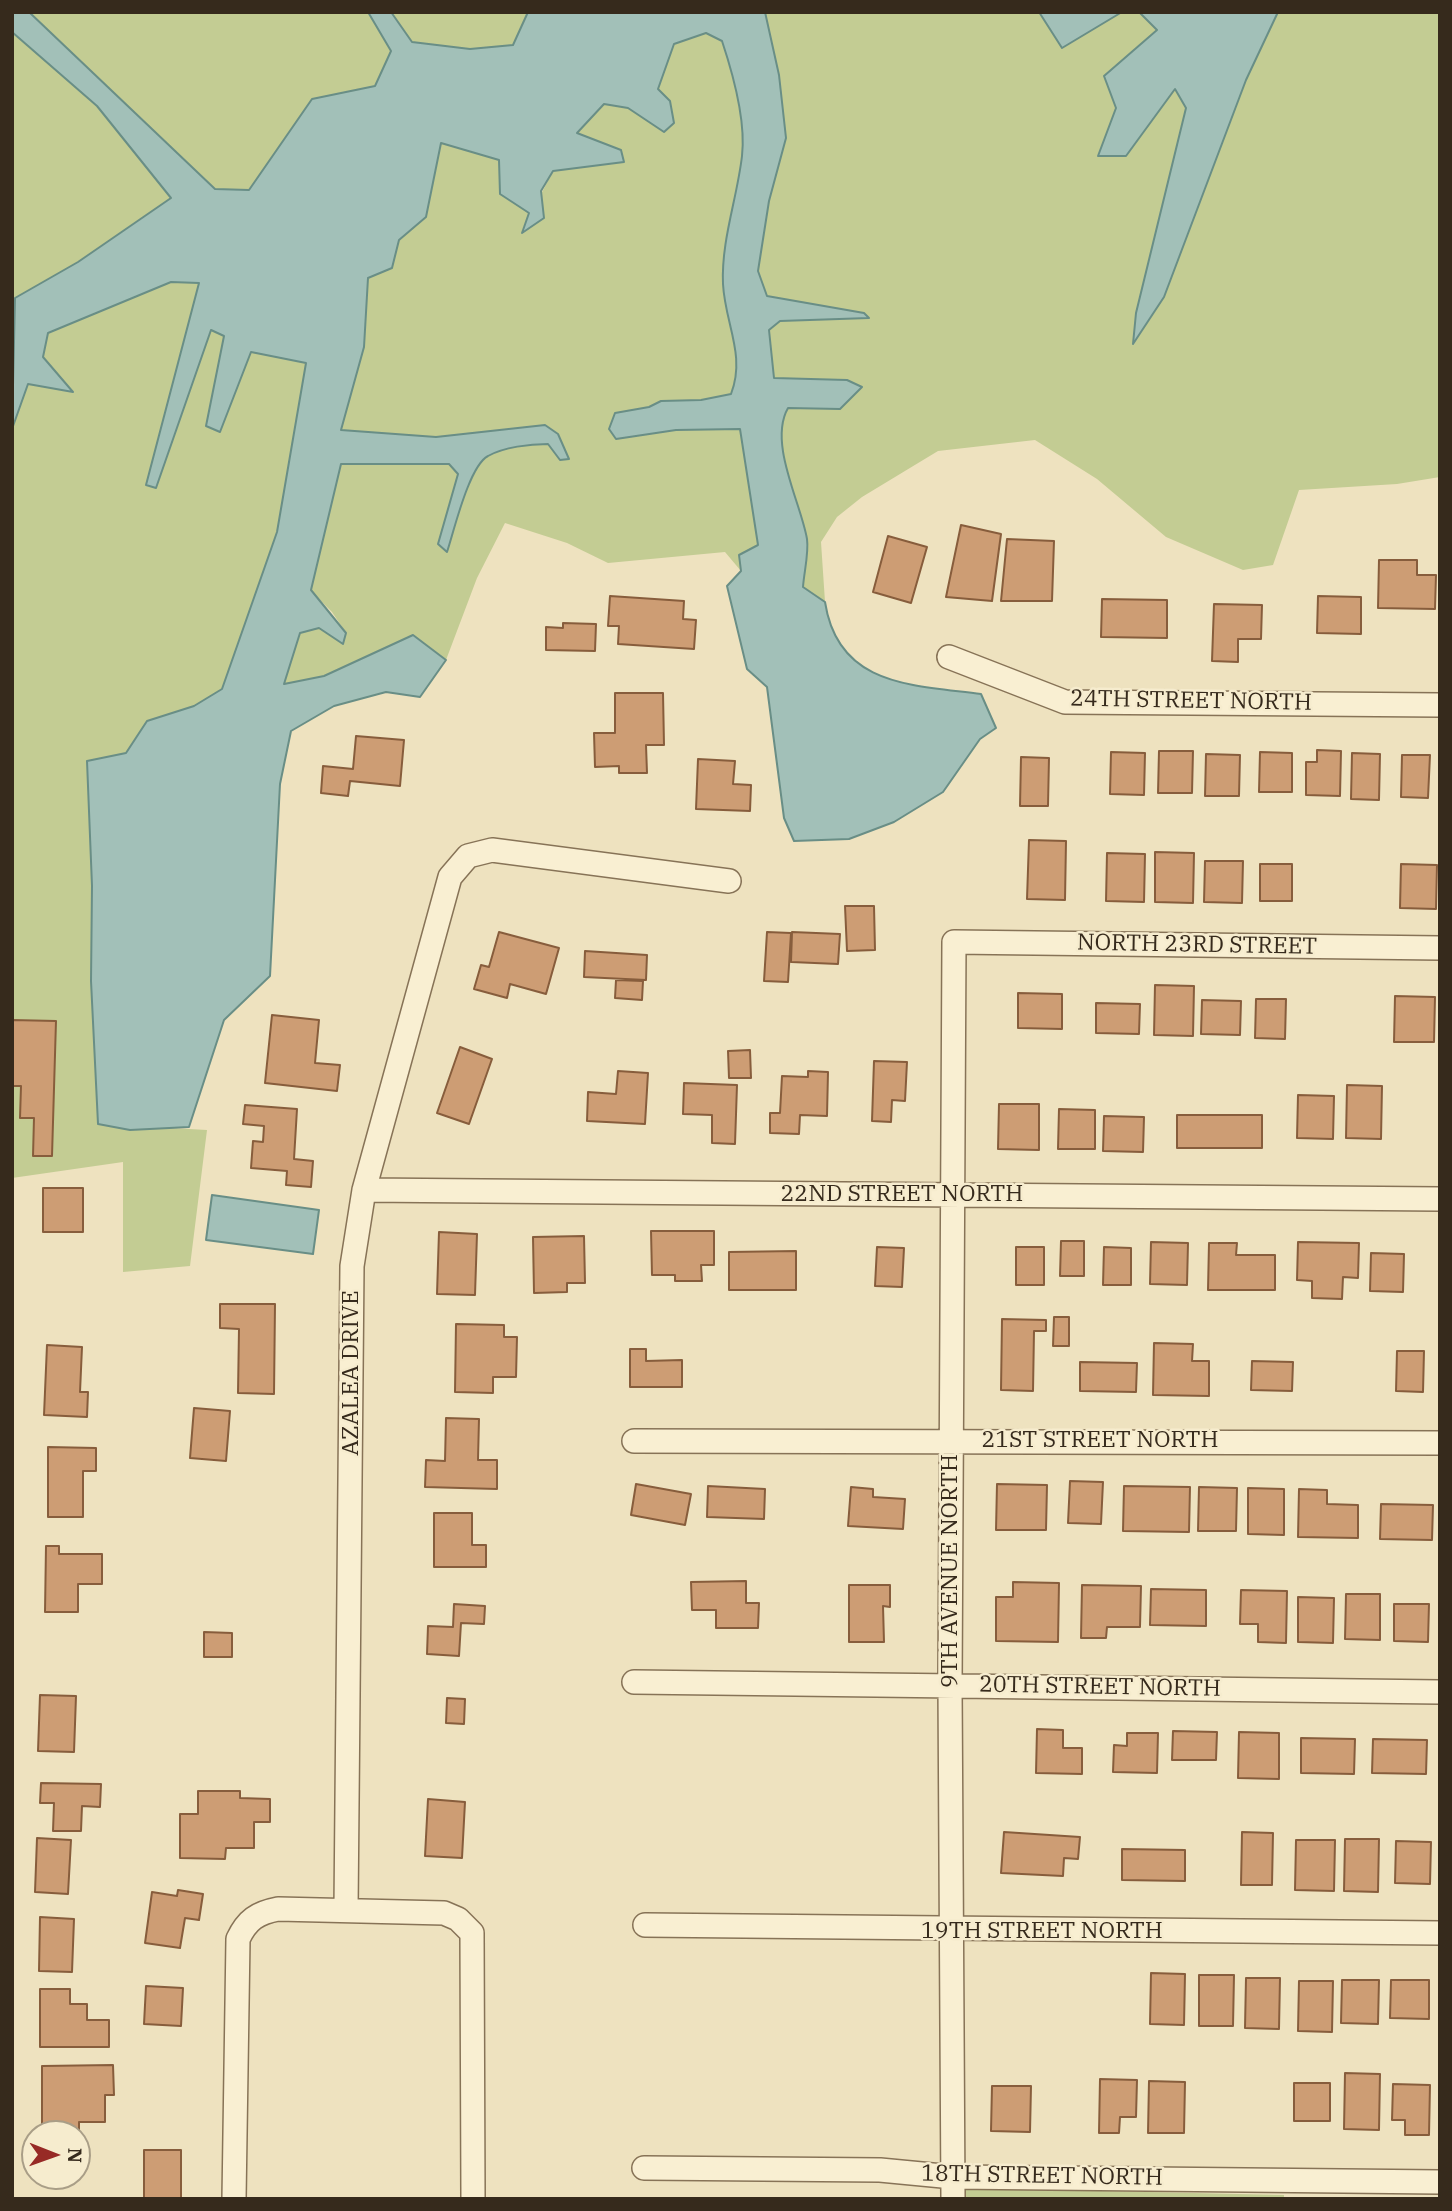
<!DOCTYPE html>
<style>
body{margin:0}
#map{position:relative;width:1452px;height:2211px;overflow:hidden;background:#eee2bf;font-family:"IBM Plex Serif",serif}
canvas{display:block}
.frame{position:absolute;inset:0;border:14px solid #362a1c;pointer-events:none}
.north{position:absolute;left:21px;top:2120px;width:70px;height:70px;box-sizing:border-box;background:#f6ecce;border:2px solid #a99e87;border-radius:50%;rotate:91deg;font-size:19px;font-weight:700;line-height:28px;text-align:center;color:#362a1c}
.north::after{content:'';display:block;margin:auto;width:24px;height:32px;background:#972a26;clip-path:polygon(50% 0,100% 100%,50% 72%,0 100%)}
</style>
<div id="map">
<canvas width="1452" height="2211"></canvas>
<div class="frame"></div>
<div class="north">N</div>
</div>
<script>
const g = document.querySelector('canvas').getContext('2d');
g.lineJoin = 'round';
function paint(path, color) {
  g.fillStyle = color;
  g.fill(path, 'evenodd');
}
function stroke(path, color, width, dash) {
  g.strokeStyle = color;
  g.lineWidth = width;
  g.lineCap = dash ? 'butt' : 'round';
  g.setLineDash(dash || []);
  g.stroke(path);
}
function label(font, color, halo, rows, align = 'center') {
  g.font = font + ' "IBM Plex Serif",serif';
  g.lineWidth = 5;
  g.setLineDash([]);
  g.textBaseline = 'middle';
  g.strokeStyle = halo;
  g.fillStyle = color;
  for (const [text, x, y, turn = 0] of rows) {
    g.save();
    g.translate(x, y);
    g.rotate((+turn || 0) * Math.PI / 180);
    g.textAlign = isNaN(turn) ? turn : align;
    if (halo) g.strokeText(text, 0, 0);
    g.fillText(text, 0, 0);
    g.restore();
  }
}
paint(new Path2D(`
 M29,12H368L391,51L375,86L312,99L250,190L215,189Z
 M391,12H528L513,45L470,49L412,42Z
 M765,12H1039L1062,48L1122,12H1139L1158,30L1104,76L1116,108L1126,156L1175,88L1186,108L1136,313L1133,343L1164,297L1246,80L1278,12H1440V477L1397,484L1299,490L1273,565L1243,570L1166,537L1097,479L1035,440L938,451L862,497L837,517L821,542L825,602L803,587C804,572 809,553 807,539C801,502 768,446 788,408H840L805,381L774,378L769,329L780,321L868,318L864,313L767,296L758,271L769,201L786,138L779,75Z
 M12,32L97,106L171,198L78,262L15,298L12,303Z
 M706,33L722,41C733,74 746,121 742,156C737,199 721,241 723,284C725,326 746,351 731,394L701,400L661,401L649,407L615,413L616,438L676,430L740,429L758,545L741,571L725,552L608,563L567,543L505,523L477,578L446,660L413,635L324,676L284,684L300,633L319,628L343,643L346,633L332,612L311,591L341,464H449L458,473L438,544L447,552C454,530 469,466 488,456C505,447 530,444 548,444L560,460L545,425L436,437L340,431L364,347L368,278L392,268L399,240L426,217L441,143L499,160L529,213L522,231L553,171L620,150L576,133L604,104L628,108L664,132L670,101L658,89L674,44Z
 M171,282H199L156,488L211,329L224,336L206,426L219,432L251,352L306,363L277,532L222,689L194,706L147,721L126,753L92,886L91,981L98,1124L207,1130L190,1266L123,1272V1162L12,1178V429L28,383L72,391L43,357L48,333Z
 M965,2188L1284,2195V2199H965Z`), '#c3cc93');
const water = new Path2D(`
 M12,12H29L215,189L249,190L312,99L375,86L391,51L368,12H391L412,42L470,49L513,45L528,12H765L779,75L786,138L769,201L758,271L767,296L864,313L869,318L780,321L769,330L774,378L847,380L862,387L840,409L788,408C768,443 801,503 807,539C809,553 804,572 803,587L825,602C838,687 913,685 981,694L996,728L980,739L943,792L894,822L849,839L794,841L784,818L767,687L747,669L727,586L741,571L739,555L758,545L740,429L676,430L616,439L609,429L615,413L649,407L661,401L701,400L731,394C746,355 725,324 723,284C721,241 737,199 742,156C746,121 733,74 722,41L706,33L674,44L658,89L670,101L674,123L664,132L628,108L604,104L577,133L621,150L624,162L553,171L541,191L544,218L522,233L529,213L500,194L499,160L441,143L426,217L399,240L392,268L368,278L364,347L341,430L436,437L545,425L558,434L569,459L560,460L548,444C530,444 504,447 488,456C469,466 454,531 447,552L438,544L458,474L449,464H341L311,590L346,633L343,644L319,628L300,633L284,684L324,676L413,635L446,660L420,697L386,692L334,706L291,731L280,784L270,976L224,1020L189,1127L130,1130L98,1124L91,981L92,886L87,761L126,753L147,721L194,706L222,689L277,532L306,363L251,352L220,432L206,426L224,336L211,330L156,488L146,485L199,283L171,282L48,333L43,357L73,392L28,384L12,429L15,298L78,262L171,198L97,106L12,32Z
 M1039,12H1122L1062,48Z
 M1139,12H1278L1246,80L1164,297L1133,344L1136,313L1186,108L1175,89L1126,156H1098L1116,108L1104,76L1157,30Z
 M212,1195L319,1210L313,1254L206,1240Z`);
paint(water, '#a2c0b8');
stroke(water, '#698e86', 2);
const building = new Path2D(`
 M961,525L1001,534L992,601L946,597Z
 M888,536L927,547L911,603L873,592Z
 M1007,539L1054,541L1052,601H1001Z
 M1379,560H1417V575H1436L1435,609L1378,608Z
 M610,596L684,601L683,619L696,620L694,649L618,644L619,626H608Z
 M1318,596L1361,597V634L1317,633Z
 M1102,599L1167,600V638L1101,637Z
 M1214,604L1262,605L1261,639H1238V662L1212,661Z
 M563,623L596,624L595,651L546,650V627L563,628Z
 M615,693H663L664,745H646L647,773H619V766L595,767L594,733H615Z
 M356,736L404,740L400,786L350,781L348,796L321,793L323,766L353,769Z
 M1317,750L1341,751L1340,796L1306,795V762H1317Z
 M1159,751H1193L1192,793H1158Z
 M1111,752L1145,753L1144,795L1110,794Z
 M1260,752L1292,753V792H1259Z
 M1352,753L1380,754L1379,800L1351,799Z
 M1206,754L1240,755L1239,796H1205Z
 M1402,755H1430L1428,798L1401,797Z
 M1021,757L1049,758L1048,806H1020Z
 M698,759L735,761L733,784L751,785L750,811L696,809Z
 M1029,840L1066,841L1065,900L1027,899Z
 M1155,852L1194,853L1193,903L1155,902Z
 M1107,853L1145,854L1144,902L1106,901Z
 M1205,861H1243L1242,903L1204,902Z
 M1260,864H1292V901H1260Z
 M1401,864L1437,865L1436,909L1400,908Z
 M845,906H874L875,950L847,951Z
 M499,932L559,948L546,994L510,984L507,998L474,989L481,965L489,967Z
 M767,932L791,933L788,982L764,981Z
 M792,932L840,934L838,964L791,962Z
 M585,951L647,955L646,980L584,977Z
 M616,980L643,981L642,1000L615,998Z
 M1155,985L1194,986L1193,1036L1154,1035Z
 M1018,993L1062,994V1029L1018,1028Z
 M1395,996L1435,997L1434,1042H1394Z
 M1256,999H1286L1285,1039L1255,1038Z
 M1202,1000L1241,1001L1240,1035L1201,1034Z
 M1096,1003L1140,1004L1139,1034L1096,1033Z
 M272,1015L319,1020L315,1063L340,1065L337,1091L265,1083Z
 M12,1020L56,1021L52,1156H33L34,1118H20L21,1086H12Z
 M460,1047L492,1059L469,1124L437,1113Z
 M750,1050L751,1078H729L728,1051Z
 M874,1061L907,1062L905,1101L892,1100L891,1122L872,1121Z
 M618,1071L648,1073L645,1124L587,1121L588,1092L616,1094Z
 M808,1071L828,1072L827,1116L800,1115L799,1134L770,1133V1113H780L782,1076L808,1077Z
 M684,1083L737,1085L735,1144L712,1143V1115L683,1114Z
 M1347,1085L1382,1086L1381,1139L1346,1138Z
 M1298,1095L1334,1096L1333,1139L1297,1138Z
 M999,1104H1039V1150L998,1149Z
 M245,1105L297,1109L294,1159L313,1161L311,1187L286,1185L287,1171L251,1168L253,1141L263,1142L264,1126L243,1124Z
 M1059,1109L1095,1110V1149H1058Z
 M1177,1115H1262V1148H1177Z
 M1104,1116L1144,1117L1143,1152L1103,1151Z
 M43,1188H83V1232H43Z
 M651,1231H714V1265H701L702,1281H675V1275H652Z
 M439,1232L477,1234L475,1295L437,1294Z
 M584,1236L585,1283H567V1292L534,1293L533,1237Z
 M1061,1241H1084V1276H1060Z
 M1151,1242L1188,1243L1187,1285L1150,1284Z
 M1298,1242L1359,1243L1358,1278L1343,1277L1342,1299L1312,1298V1281L1297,1280Z
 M1209,1243H1237L1236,1255H1275V1290H1208Z
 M877,1247L904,1248L902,1287L875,1286Z
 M1016,1247H1044V1285H1016Z
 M1104,1247L1131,1248V1285H1103Z
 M796,1251V1290H729V1252Z
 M1371,1253L1404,1254L1403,1292L1370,1291Z
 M220,1304H275L274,1394L238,1393L239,1329L220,1328Z
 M1054,1317H1069V1346H1053Z
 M1002,1319L1046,1320V1331H1034L1033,1391L1001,1390Z
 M456,1324L504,1325V1337H517L516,1377H493V1393L455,1392Z
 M1154,1343L1193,1344L1192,1361H1209V1396L1153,1395Z
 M47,1345L82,1347L80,1392H88L87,1417L44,1415Z
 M630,1349H646V1361L682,1360V1387H630Z
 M1397,1351H1424L1423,1392L1396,1391Z
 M1252,1361L1293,1362L1292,1391L1251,1390Z
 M1080,1362L1137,1363L1136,1392L1080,1391Z
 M194,1408L230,1411L226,1461L190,1458Z
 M446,1418L479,1419L478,1460H497V1489L425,1487L426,1460L445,1461Z
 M48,1447L96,1448V1471H83V1517H48Z
 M1070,1481L1103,1482L1101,1524L1068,1523Z
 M636,1484L691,1494L685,1525L631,1515Z
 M997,1484L1047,1485L1046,1530H996Z
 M708,1486L765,1489L764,1519L707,1517Z
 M1124,1486L1190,1487L1189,1532L1123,1531Z
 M851,1487L873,1489V1497L905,1499L903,1529L848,1526Z
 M1199,1487L1237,1488L1236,1531H1198Z
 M1248,1488L1284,1489V1535L1248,1534Z
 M1299,1489L1327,1490V1504L1358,1505V1538L1298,1537Z
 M1381,1504L1433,1505L1432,1540L1380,1539Z
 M434,1513H472V1545H486V1567H434Z
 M46,1546H59V1554H102V1584H78V1612H45Z
 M746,1581V1603H759L758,1628H716V1610H692L691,1582Z
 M1013,1582L1059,1583L1058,1642L996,1641V1597H1013Z
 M849,1585H890V1607L883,1606L884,1642H849Z
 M1082,1585L1141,1586L1140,1627H1107L1106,1638H1081Z
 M1151,1589L1206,1590V1626L1150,1625Z
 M1241,1590L1287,1591L1286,1643L1258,1642V1624H1240Z
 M1346,1594H1380V1640L1345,1639Z
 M1298,1597L1334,1598L1333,1643L1298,1642Z
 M454,1604L485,1606L484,1624L461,1623L459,1656L427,1654L428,1626L453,1627Z
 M1394,1604H1429L1428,1642L1394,1641Z
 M204,1632L232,1633V1657H204Z
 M40,1695L76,1696L74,1752L38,1751Z
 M447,1698L465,1699L464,1724L446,1723Z
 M1037,1729L1063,1730V1748H1082V1774L1036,1773Z
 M1173,1731L1217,1732L1216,1760H1172Z
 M1239,1732L1279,1733V1779L1238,1778Z
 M1127,1733H1158L1157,1773L1113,1772L1114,1745L1127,1746Z
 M1301,1738L1355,1739L1354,1774L1301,1773Z
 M1373,1739L1427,1740L1426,1774L1372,1773Z
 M41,1783L101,1784L100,1807L82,1806L81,1831H53L54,1803H40Z
 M198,1791H240V1798L270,1799V1822H254V1848H226L225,1859L180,1858V1814H198Z
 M428,1799L465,1802L462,1858L425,1856Z
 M1004,1832L1080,1837L1078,1859L1064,1858L1063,1876L1001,1873Z
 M1242,1832L1273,1833L1272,1885H1241Z
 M37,1838L71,1840L68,1894L35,1892Z
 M1345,1839H1379L1378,1892L1344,1891Z
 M1296,1840H1335L1334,1891L1295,1890Z
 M1396,1841L1431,1842L1430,1884L1395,1883Z
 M1122,1849L1185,1850V1881L1122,1880Z
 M178,1890L203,1894L199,1920L185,1918L180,1948L145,1943L152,1892L177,1896Z
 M40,1917L74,1919L72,1972L39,1971Z
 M1151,1973L1185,1974L1184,2025L1150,2024Z
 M1199,1975H1234L1233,2026H1199Z
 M1246,1978H1280L1279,2029L1245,2028Z
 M1342,1980H1379L1378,2024L1341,2023Z
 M1391,1980H1429V2019L1390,2018Z
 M1299,1981H1333L1332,2032L1298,2031Z
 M146,1986L183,1988L181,2026L144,2024Z
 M40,1989H70V2004H87V2020H109V2047H40Z
 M113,2065L114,2095H105V2122H79V2158L77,2134H42V2066Z
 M1345,2073L1380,2074L1379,2130L1344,2129Z
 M1100,2079L1137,2080L1136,2117H1120L1119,2133H1099Z
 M1149,2081L1185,2082L1184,2133H1148Z
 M1294,2083H1330V2121H1294Z
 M1393,2084L1430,2085L1429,2135H1405V2120H1392Z
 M992,2086H1031L1030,2132L991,2131Z
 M144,2150H181V2199H144Z`);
paint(building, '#cd9d74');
stroke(building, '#875d3c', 2);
const minor = new Path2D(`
 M949,657L1065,702L1440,705
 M364,1190L1440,1199
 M634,1441L1440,1443
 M634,1682L1440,1692
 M346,1909L352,1266L364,1190L450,877L468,856L492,850L729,881
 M645,1925L1440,1933
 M644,2168L880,2170L953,2177L1440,2182
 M234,2199L238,1939C247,1920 257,1913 278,1909L444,1913L458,1919L472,1933L473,2199
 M953,2199L950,1685L954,942L1440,948`);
stroke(minor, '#877357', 26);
stroke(minor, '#f9efd2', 23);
label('23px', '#362a1c', '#f6ecce', [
 ["24TH STREET NORTH",1191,701,1],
 ["NORTH 23RD STREET",1197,945,1],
 ["22ND STREET NORTH",902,1194],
 ["AZALEA DRIVE",351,1373,-90],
 ["21ST STREET NORTH",1100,1440],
 ["9TH AVENUE NORTH",950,1571,-90],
 ["20TH STREET NORTH",1100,1687,1],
 ["19TH STREET NORTH",1042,1931],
 ["18TH STREET NORTH",1042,2176,1]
]);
</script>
